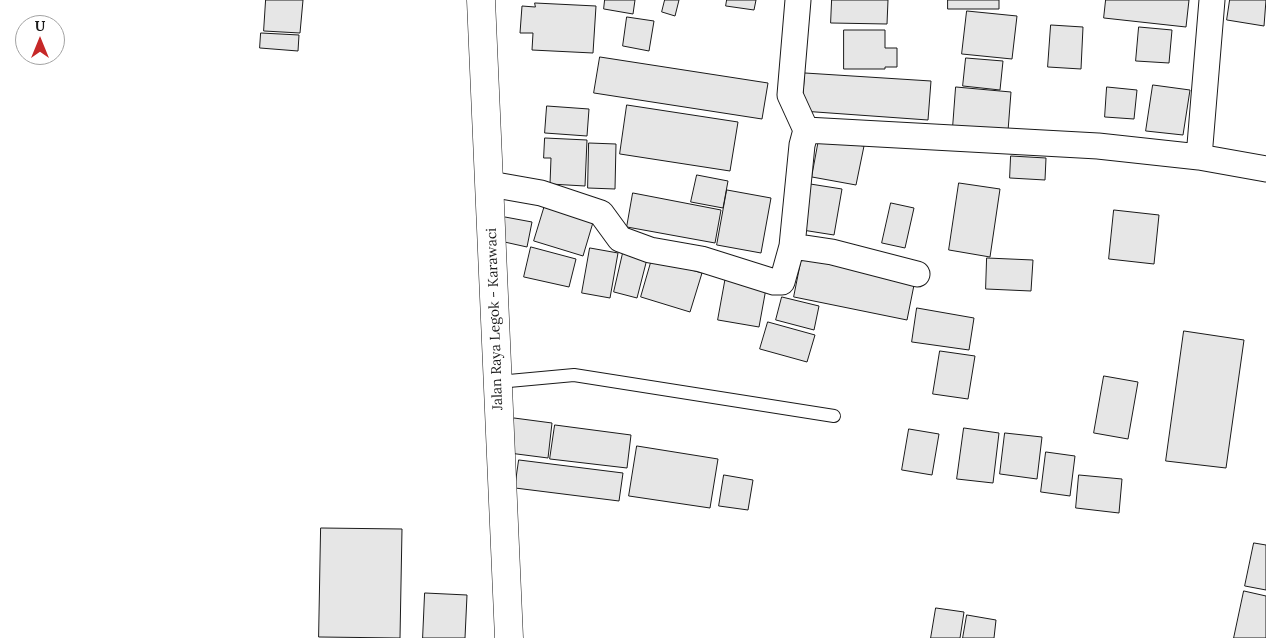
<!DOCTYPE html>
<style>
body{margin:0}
#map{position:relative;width:1266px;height:638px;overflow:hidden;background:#fff;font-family:Lora,serif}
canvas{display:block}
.north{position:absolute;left:15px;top:15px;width:50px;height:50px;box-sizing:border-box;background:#fff;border:1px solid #a3a3a3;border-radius:50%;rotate:0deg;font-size:14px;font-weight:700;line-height:20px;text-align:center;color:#1a1a1a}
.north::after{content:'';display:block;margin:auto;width:18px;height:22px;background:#c62828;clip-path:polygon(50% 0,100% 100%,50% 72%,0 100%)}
</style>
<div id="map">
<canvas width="1266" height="638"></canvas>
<div class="north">U</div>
</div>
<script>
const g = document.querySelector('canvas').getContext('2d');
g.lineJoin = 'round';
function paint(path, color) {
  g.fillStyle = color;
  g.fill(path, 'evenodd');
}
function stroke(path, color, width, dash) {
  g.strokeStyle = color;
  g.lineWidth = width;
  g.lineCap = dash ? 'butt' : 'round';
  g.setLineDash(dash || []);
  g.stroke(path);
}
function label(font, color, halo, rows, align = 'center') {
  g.font = font + ' Lora,serif';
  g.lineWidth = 4;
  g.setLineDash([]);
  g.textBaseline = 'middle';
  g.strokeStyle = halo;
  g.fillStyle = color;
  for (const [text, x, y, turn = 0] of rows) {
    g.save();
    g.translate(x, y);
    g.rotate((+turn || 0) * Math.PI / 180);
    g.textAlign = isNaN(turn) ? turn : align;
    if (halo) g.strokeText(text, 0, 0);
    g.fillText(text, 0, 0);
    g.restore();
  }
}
const building = new Path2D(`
 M266,0H303L300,33L264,31Z
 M605,0H635L633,14L604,9Z
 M665,0H679L675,16L662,12Z
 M727,0H756L754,10L726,6Z
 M832,0H888L887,24L831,23Z
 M948,0H999V9H948Z
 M1106,0H1189L1186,27L1104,18Z
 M1230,0H1266L1264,26L1227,20Z
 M535,3L596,6L593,53L532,50L533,33H520L522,6L535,7Z
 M967,11L1017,16L1012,59L962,54Z
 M627,17L654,21L649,51L623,46Z
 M1051,25L1083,27L1081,69L1048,67Z
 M1139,27L1172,30L1169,63L1136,61Z
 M844,30H885V48H897V67H885V69H844Z
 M261,33L299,35L298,51L260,48Z
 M600,57L768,83L762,119L594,93Z
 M966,58L1003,61L1000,90L963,86Z
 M805,73L931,81L928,120L802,111Z
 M1153,85L1190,90L1183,135L1146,131Z
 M956,87L1011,92L1008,131L953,127Z
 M1107,87L1137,90L1134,119L1105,117Z
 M627,105L738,122L730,171L620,154Z
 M547,106L589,109L587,136L545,133Z
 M545,138L587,140L585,186L550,184L551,158H544Z
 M819,139L864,146L856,185L812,177Z
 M589,143L616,144L615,189L588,188Z
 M1011,156L1046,158L1045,180L1010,178Z
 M697,175L728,181L723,208L691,202Z
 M804,183L842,189L834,235L796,229Z
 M959,183L1000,189L990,257L949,250Z
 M727,190L771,198L761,253L717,245Z
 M633,193L721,210L715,243L627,227Z
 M891,203L914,208L905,248L882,243Z
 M545,205L594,219L583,256L534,241Z
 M1114,210L1159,215L1154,264L1109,259Z
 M505,217L532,222L527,247L500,241Z
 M531,247L576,259L569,287L524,277Z
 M590,248L618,253L610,298L582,293Z
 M623,253L647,259L637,298L614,292Z
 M802,257L915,280L907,320L794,297Z
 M987,258L1033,260L1031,291L986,289Z
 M652,259L702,273L690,312L641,297Z
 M726,276L767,283L759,327L718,320Z
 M782,297L819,306L814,330L776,320Z
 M917,308L974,318L969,350L912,342Z
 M768,322L815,335L807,362L760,349Z
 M1184,331L1244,340L1226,468L1166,461Z
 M940,351L975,356L968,399L933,394Z
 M1104,376L1138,382L1128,439L1094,433Z
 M514,418L552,423L548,458L509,453Z
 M555,425L631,435L627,468L550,459Z
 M964,428L999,433L993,483L957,479Z
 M909,429L939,434L932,475L902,470Z
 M1005,433L1042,437L1037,479L1000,474Z
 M637,446L718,459L710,508L629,496Z
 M1046,452L1075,456L1070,496L1041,492Z
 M519,460L623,473L619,501L515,488Z
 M724,475L753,480L748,510L719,506Z
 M1079,475L1122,479L1119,513L1076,508Z
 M321,528L402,529L400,638L319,637Z
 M1254,543L1266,545V590L1245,586Z
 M1244,591L1266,596V638H1234Z
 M425,593L467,595L465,638H423Z
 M936,608L964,612L960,638H931Z
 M967,615L996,620L994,638H963Z`);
paint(building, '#e6e6e6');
stroke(building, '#1a1a1a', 1);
const lane = new Path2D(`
 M498,382L574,375L834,416`);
const street = new Path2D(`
 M806,130L1098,146L1199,157L1266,169
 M1199,157L1212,0
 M490,184L541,193L601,213L620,239L650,250L701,259L774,282H782L792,246L832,252L917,274
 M792,246L802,145L806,130L790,95L798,0`);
const primary = new Path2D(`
 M481,0L509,638`);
stroke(lane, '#1a1a1a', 14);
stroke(street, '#1a1a1a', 27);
stroke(primary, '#1a1a1a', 29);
stroke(lane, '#fff', 12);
stroke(street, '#fff', 25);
stroke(primary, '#fff', 28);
label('14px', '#1a1a1a', '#fff', [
 ["Jalan Raya Legok - Karawaci",495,319,-92]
]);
</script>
